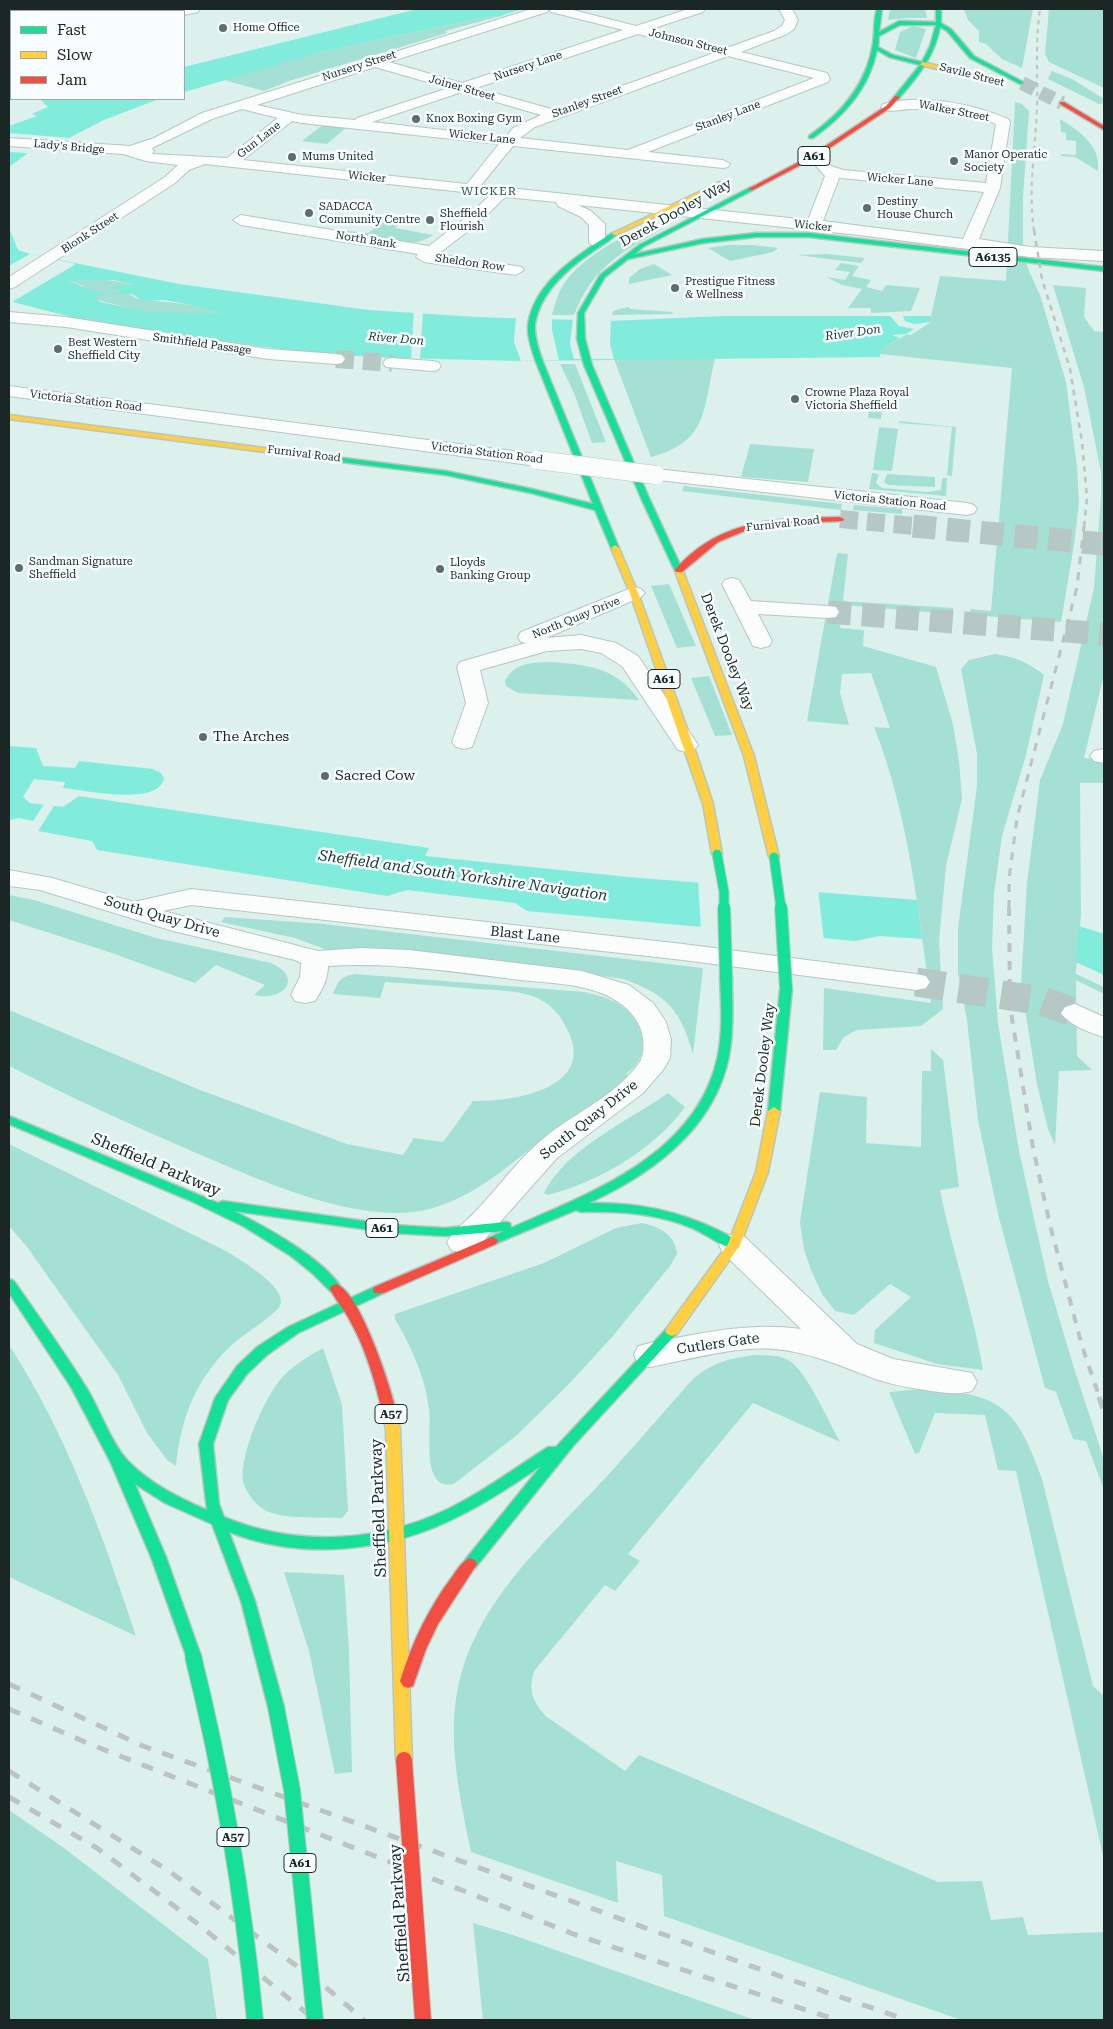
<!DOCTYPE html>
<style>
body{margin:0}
#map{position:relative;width:1113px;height:2029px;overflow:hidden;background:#dcf0ec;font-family:"Roboto Serif",serif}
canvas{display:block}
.frame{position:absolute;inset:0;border:10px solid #1a2725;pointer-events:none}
.legend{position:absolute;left:10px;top:10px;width:175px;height:90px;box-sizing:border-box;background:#f7fefd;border:1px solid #9fa8a7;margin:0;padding:6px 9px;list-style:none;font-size:15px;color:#1a2725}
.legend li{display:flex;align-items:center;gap:10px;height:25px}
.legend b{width:25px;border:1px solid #9fa8a7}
</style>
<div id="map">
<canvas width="1113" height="2029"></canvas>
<div class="frame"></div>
<ul class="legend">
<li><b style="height:6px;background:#16e098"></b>Fast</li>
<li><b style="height:6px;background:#ffcf43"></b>Slow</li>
<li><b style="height:6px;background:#f24e42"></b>Jam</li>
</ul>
</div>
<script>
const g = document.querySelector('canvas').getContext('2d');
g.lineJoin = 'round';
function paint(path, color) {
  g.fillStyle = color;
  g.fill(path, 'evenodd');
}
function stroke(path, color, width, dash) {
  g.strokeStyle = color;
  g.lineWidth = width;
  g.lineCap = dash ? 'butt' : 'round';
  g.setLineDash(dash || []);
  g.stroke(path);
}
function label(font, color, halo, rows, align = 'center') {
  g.font = font + ' "Roboto Serif",serif';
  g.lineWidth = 5;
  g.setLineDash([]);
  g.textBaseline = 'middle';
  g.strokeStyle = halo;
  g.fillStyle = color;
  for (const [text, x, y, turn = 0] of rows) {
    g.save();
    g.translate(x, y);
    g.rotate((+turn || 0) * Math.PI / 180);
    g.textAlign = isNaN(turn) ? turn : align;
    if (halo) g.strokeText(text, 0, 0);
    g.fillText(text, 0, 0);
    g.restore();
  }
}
paint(new Path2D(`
 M890,9H925L927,18H906L888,20Z
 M964,9H1033L1022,68L1002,59L986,44L979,42V31L968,20Z
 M1049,9H1104V88L1049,62L1045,54Z
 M491,16L497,17L445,31L447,33L289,81L264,91L224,80L184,92L259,65Z
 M913,26L926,29L916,58L895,50L900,32Z
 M1052,71L1072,79L1104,99V103L1099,104L1048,79Z
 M1015,102L1022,104L1029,111L1023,198V253L1029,271L1040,295L1066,382L1077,467L1079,503L1074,545L1061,622L971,615L970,609L991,611L1012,368L880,354L881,350L917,328L903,316H931L940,276L1006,281Z
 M1060,119C1079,131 1101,145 1098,171L1075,157L1061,156V154L1076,155V141L1066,140V133L1061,132Z
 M324,124L347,127L327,144L302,141Z
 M384,221L401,223L395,228L433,235C411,252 369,237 343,233L347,231L368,233Z
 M646,224L664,228C622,252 592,267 574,315H552C554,308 556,300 559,293C572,262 619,239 646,224Z
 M729,245H753L778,248L773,252L730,261L708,248Z
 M827,254L865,258L861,263L797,255Z
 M841,263L859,266L852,276L871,280L866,287L882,291L886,285L920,288L911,311L871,313V308H848L862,289L842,285L826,277L845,280L850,272L835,270Z
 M654,264L672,275L629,284V278L640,269Z
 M69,280C87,276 118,280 136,286L124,290L135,298L191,305L224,314L175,317L136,310L94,299L83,286Z
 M1053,285L1086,288L1084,317L1094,331L1104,332V674L1084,758L1104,760V783H1080L1081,915L1076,971V974L1104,987V994L1076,980L1077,1056L1092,1070L1059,1071L1055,1145L1048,1129L1037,1084L1021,984L1027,883L1040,780L1063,724L1094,588L1101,497V472L1084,387Z
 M628,307L631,309L673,312L672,314L612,315L613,311Z
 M715,358C703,408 709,442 651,457L614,359Z
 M560,364H575L606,442L592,443L574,393Z
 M871,394L884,395L881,419L868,418Z
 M899,421L956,427L952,476L947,475L952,427L899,423Z
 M879,427L898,429L892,471L873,470Z
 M750,444L814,449L808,482L741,477Z
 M872,473L879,474L876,483L882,488L928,492L941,490L942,478H947L946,496L869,489Z
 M887,474L935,477V487L888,485L884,482Z
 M684,486L842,504L841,510L682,491Z
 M854,505L902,509V514L853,510Z
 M837,553L848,554L843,601L953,608V614L843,605L840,628L864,630L863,646L936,667L953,724L959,761L962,799L946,866L939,941L943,1009L921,1026L857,1030L844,1037L836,1050H823L824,988L931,1003C918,910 909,815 874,727L890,728L871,673L842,674L840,693L849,725L807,721Z
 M669,584L696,646L677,648L651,586Z
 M995,654C1015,657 1028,662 1044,675L1026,755L1002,836L994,893L992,948L998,1023L1019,1151L1048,1281L1074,1368L1104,1460V1490L1086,1441L1073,1439L1056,1392L1045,1388L998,1214L978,1120L967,1020L958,973V928L977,786V754L961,669L969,660Z
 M551,662C588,665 616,667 639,700L518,693L506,686L505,681C515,662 530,663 551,662Z
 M709,676L732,735L715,736L691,678Z
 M9,895L34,900L156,938L271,963C304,977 284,1002 254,995L265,985L216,965L195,983L109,952L9,920Z
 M225,917L324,924L703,968L693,1054C680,1009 668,996 624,979L443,954L349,949L327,950L295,938L221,922Z
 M355,974L584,992C596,995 610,998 620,1005C638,1017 651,1044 637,1063C635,1067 629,1071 626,1074L631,1078C603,1097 575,1115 547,1136C511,1163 478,1195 433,1208C364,1229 258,1179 194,1152C131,1125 70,1097 9,1066V1010L200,1090L347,1144L403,1155L414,1138L443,1142L473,1101C514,1102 598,1088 567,1029C560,1014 549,1002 532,996C515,990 494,990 476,989C446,986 415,984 385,982L380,998L333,994C338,981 341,976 355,974Z
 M931,1049L943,1060L959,1187L940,1190C952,1251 973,1309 983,1370L937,1364L874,1343L875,1330L911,1297L890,1284L854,1315L835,1311L822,1294L811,1270L804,1249L800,1222L820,1092L867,1097L866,1143L921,1147L922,1071H931Z
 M668,1093L685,1107C654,1150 598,1182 548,1195L544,1193C566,1148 629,1121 668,1093Z
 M9,1144L224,1250C239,1259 283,1284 281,1303C280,1312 244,1334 235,1342C197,1376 181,1416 176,1466L167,1460L147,1433L118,1375L27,1247L9,1226Z
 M642,1223C660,1227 675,1234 677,1254L670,1266L612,1337L567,1386L517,1435L455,1483C448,1486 439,1485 435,1477C426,1462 431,1427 429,1409C425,1376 411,1347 395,1319V1314L544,1263L616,1228Z
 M9,1345C67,1434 103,1536 136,1636L9,1577Z
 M323,1348L342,1405L348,1511L342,1518C320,1517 281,1520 263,1509C255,1504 245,1491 243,1482C239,1456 264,1399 280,1380C292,1366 307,1357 323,1348Z
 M754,1355C766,1355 778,1355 788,1360C805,1368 830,1424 840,1442L753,1403L628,1554L640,1561L615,1591L605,1585L534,1671C528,1691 533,1703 547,1717L625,1771L639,1755L938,1882L982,1881L991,1920L1023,1917L1028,1935L1104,1932V2020H961L664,1916L662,1875L616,1861L618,1903L471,1852C460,1797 446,1738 459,1683C479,1596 553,1535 610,1473C638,1442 665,1410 693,1379C713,1362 728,1359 754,1355Z
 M921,1389C999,1393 1016,1405 1042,1479L1093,1686L1104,1696V1860L1016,1471L998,1470L985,1415L935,1413L919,1453L915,1454L889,1392Z
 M284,1572L344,1575L349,1652L352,1772L335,1774L309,1651Z
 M9,1810L64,1848L208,1959L217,2020H9Z
 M473,1923L513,1935L755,2020H483Z`), '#a5e0d5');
paint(new Path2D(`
 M417,9H523L497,17L491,16L321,52L184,92V67Z
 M51,99H159L104,120L69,138L28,153L9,167V126L37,116L32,114L48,107L41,100Z
 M9,228L18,250L30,254L179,284L369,310L476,317L611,321L722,316H931L928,321L906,334L892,335L900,338L881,350L880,357L521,361L394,358L321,354L169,335L71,317L9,301ZM69,280H114L134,285L107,287L123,290C105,299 85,288 69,280ZM109,294H132L142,300H164L191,305L223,314L148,312L101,302L93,297Z
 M9,746L36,748L43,766L75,768L79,761L153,769L161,773L164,778C159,807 84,790 63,788L65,782L34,779L23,797L30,803L63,807L79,796L429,848L425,856L628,877L917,900L922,939L880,936L855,941L527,911L515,903L407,890L387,896L97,850L92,841L38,831L42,823L19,818L9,820Z
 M1079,926L1104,934V975L1076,962Z`), '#82ecdc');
paint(new Path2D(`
 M9,133L69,138L28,153L9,152Z
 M30,254L76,264L12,302L9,301V266Z
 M414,310L423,311L420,360H411Z
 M516,316L552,317V330L559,360L521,361L514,342Z
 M890,316H903L905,321L914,324L931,322L911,335L906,334L914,329L899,326Z
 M573,318H611L610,344L614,359H574L570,344Z
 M44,804L54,806L37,833L39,825L32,823Z
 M698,880L818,889L824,941L701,930Z`), '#dcf0ec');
stroke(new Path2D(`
 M336,359L392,363`), '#b5c8c4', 18, [18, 9]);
stroke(new Path2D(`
 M828,612L1104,634`), '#b5c8c4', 23, [23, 11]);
stroke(new Path2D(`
 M916,982L1043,1001L1075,1013`), '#b5c8c4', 29, [29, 14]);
stroke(new Path2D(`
 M840,519L926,527`), '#b5c8c4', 18, [18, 9]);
stroke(new Path2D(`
 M913,526L1104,544`), '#b5c8c4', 23, [23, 11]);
stroke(new Path2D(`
 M1022,83L1062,103`), '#b5c8c4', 14, [14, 7]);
const street = new Path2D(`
 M178,9H200L198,12L184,15V11H177Z
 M531,9H569L636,26L688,9H705L703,12L651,29L727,48L774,31L782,26L785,20L779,9H792L798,20L794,29L787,34L741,52L827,73L830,79L828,82L648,152L723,160L730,164L728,167L723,168L513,146L481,185L808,220L825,176L807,156L814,152L819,153L831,166L843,170L986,183L996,124C970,113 939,108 911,109C902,109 887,114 881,107L883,104C922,94 971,103 1008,119L1010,122L1000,188L979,239L1030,247L1104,251V261L1030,257L859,235L578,205L591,211L605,224V243L597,248L589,243V225L581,217L558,206L556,202L505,197L480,222L438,254L522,267L524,270L516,275L424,262L416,257L418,254L241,225L233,220L241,215L429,246L469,215L490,195L205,164L189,170L175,183L15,287L9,289V277L165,177L178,165L146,161L123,154L9,146V138L130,146L154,138L202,113ZM549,9L551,12L623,30L462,83L389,62L547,12ZM638,34L714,53L555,110L476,88ZM728,56L814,78L628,150L520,138L535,127ZM375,67L448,88L357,118L355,120L302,115L257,105ZM462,92L541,115L513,128L506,137L372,122ZM242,109L278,118L227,158L152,154L154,151L152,148L212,119ZM292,121L302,123L499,144L467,184L243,160ZM839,178H841L984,192L963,239L823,221Z
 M11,45V53L9,54V46Z
 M9,312L66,317L268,349L336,354L342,355L345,359L342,363L336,364L268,359L66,327L9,322Z
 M392,358L432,361L438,362L441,366L438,370L432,371L386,367L383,363L386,359Z
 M9,386L537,454L544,456L547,460L544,464L537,466L9,396Z
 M656,469L967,503L974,505L977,509L974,513L967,515L649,479L646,475L649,471Z
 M732,578L739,580L751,601L828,606L836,607L839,612L836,617L828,618L758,614L772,641L769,646L761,648L753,646L722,584L725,580Z
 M634,587L641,589L645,593L641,597L546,638L581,635L616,643L638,656L698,745L694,750L686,752L678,750L622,666L601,653L581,649L547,651L480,670L488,703L472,747L464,749L456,747L452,742L466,703L457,667L460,662L526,643L521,642L518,637L521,632Z
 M1104,749V763L1094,761L1090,756L1094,751Z
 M9,870L52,878L134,902L191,889L683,944L916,974L926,976L930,982L926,988L916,990L683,960L191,905L163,911L318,951L361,948L409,950L582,971L629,985L653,1003L666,1022L671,1040L670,1058L663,1070L643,1093L557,1158L485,1239C473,1250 466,1254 451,1250L447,1242C454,1230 465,1222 475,1212C500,1186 521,1155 550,1133C578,1112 618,1093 639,1063C644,1056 644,1046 643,1038C640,1016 621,1001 601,993C576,983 546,983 520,980C456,972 393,962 328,966C328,979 322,990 315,1001L305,1003L295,1001L291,995L300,977L301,963L295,960L173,931L40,890L9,886Z
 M1075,1004L1104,1017V1037C1090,1033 1069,1025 1061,1013L1065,1007Z
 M734,1234L745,1237L857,1344L893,1359L972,1373L977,1382L972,1391C957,1395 945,1393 931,1391C912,1388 893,1385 875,1379C841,1366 810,1352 774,1349C733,1346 689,1360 650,1367L638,1364L634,1355L638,1346L650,1343C702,1333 748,1322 801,1329L723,1253L719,1245L723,1237Z`);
const fast = new Path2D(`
 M877,9H882L879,32L899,21L936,22V9H941V23L951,29L974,56L1025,83L1020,84L970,58L947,31L940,27C935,55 918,77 899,98L894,97L920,65L889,57L877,50C869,89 844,116 813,138H809V136C842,113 867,84 873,43C875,32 873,20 877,9ZM900,25H936L930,46L922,62L893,55L878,47L879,36Z
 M751,187L753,188V190L643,247L635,254L703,239L756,233H809L1104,267V271L809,237H756L703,243L628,259L605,277L584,313L585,339L592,365L649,498L683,571L679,574L675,571L641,498L584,365L577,339L578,313L600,275L639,245Z
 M612,233L617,234C610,241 600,246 592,252C567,269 540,293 535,324C534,337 539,351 543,362L619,548L618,550H612L611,548L595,510L531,493L446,475L293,456L292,454L296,452L446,471L532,489L593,504L536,362C532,351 527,337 528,325C534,282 579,254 612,233Z
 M726,973L732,976C732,1003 734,1030 729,1056C715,1128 652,1174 589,1203C634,1202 677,1210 718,1230C725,1234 736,1238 740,1245L738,1248L734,1249C719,1245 706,1234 692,1228C656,1213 619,1211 581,1212L576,1210L492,1245L488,1244L486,1241L488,1238L504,1231L445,1236L392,1233L234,1211C264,1226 325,1259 342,1289L341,1292H331L312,1273L291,1256L243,1226L191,1201L9,1124V1116L218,1203L223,1201L392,1225L445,1228L506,1222L510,1223L511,1228C593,1192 698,1154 718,1055C723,1029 721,1002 720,976Z
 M786,986L792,989L780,1111L774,1115L768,1111L780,989Z
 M9,1279L14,1281C39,1317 66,1354 89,1392C101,1413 113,1446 129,1462C151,1484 179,1498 207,1510L199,1444L215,1398L237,1366L257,1347L288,1327L374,1287H384L385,1290L384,1293L298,1333L267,1355L247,1374L228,1400L213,1444L219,1504L224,1517C295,1547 378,1543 448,1509C483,1492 515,1468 548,1447H556L667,1328L672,1326L677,1328L679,1331L574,1445L475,1568L470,1570L465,1568L463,1564L465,1560L541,1466C514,1484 488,1502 459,1516C390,1552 303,1561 229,1532L255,1601L284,1707L281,1712L276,1714L271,1712L268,1707L241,1601L212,1524L165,1503L135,1484L166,1557L201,1656L198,1661L193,1662L188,1661L151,1557L110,1461L71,1387L9,1293Z`);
const slow = new Path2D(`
 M922,62L996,79L999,81L996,83L920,65Z
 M720,182L722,183V185L616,235L611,234Z
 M9,415L296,452L300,454L296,456L9,419Z
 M615,545L619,548L638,593L696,753L713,804L722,854L721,856L717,857L712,854L703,804L630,593L611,548Z
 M679,568L683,571L754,756L779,857L778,859L774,860L769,857L744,756L675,571Z
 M774,1107L780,1111L768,1172L740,1245L677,1334L672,1336L667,1334L665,1331L667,1328L728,1244L756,1172L768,1111Z
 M387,1398L392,1399L394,1403L400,1429L412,1760L410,1765L404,1767L398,1765L396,1760L386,1429L380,1403L382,1399Z`);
const jam = new Path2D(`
 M895,96L900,97L890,108L816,157L753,190L748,189L812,155L886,106Z
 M1060,102H1064L1104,126V130L1060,104Z
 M840,517L844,519L843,521L776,524L747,530L718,542L682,572H676L675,570C720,518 776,519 840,517Z
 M492,1237L496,1238L498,1241L496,1244L384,1293H374L373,1290L374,1287Z
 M336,1284C359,1291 388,1380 394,1403L392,1407L387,1408L382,1407L380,1403C373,1374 364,1345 349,1319C343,1308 335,1299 330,1289L331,1286Z
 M470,1558L475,1560L477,1564L438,1624L426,1649L413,1686L408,1688L403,1686L400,1681C412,1643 428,1609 452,1577C457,1570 462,1561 470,1558Z`);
stroke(street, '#b6c6c3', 2);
stroke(fast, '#b6c6c3', 3);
stroke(slow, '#b6c6c3', 3);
stroke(jam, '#b6c6c3', 3);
paint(street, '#fafdfc');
paint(fast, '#16e098');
paint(slow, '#ffcf43');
paint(jam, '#f24e42');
stroke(new Path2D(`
 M1034,231C1028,190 1035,150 1037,109C1038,75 1035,42 1040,9`), '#bdc2c2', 2, [4.5, 4.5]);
stroke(new Path2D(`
 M1034,230L1042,279L1070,369L1082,442L1087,498L1084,527`), '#bdc2c2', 2.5, [5.5, 5.5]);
stroke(new Path2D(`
 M1009,908V879L1017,818L1077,587L1084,526`), '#bdc2c2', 3, [8, 8]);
stroke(new Path2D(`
 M1009,907L1010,1006L1033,1148L1050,1225L1082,1346L1100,1399`), '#bdc2c2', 4, [9, 9]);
stroke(new Path2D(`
 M1099,1397L1104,1412
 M9,1684L143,1746L748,1965L907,2020
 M9,1709L92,1745L576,1935L837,2020
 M9,1771L169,1871L329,1990L364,2020
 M9,1797L97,1848L198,1924L315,2020`), '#bdc2c2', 5, [12, 12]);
const streetBridge = new Path2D(`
 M537,460L656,475`);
const fastBridgeFar2 = new Path2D(`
 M717,854L724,892V908
 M774,857L781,908`);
const fastBridgeFar1 = new Path2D(`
 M724,907L726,976
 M781,907L786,989`);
const fastBridge = new Path2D(`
 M193,1656C223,1776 243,1897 255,2020
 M276,1707L292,1790L315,2020`);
const jamBridge = new Path2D(`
 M404,1760L423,2020`);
stroke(streetBridge, '#b6c6c3', 19, []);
stroke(fastBridgeFar2, '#b6c6c3', 11, []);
stroke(fastBridgeFar1, '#b6c6c3', 14, []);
stroke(fastBridge, '#b6c6c3', 18, []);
stroke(jamBridge, '#b6c6c3', 18, []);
stroke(streetBridge, '#fafdfc', 18);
stroke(fastBridgeFar2, '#16e098', 9);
stroke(fastBridgeFar1, '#16e098', 12);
stroke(fastBridge, '#16e098', 16);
stroke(jamBridge, '#f24e42', 16);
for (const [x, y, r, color] of [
 [223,28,5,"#5e6d6b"],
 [416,119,5,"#5e6d6b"],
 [292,157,5,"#5e6d6b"],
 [954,161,5,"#5e6d6b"],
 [867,208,5,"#5e6d6b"],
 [309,213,5,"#5e6d6b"],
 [430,220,5,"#5e6d6b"],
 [675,288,5,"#5e6d6b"],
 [58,349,5,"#5e6d6b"],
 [795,399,5,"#5e6d6b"],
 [19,568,5,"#5e6d6b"],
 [440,569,5,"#5e6d6b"],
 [203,737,5,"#5e6d6b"],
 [325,776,5,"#5e6d6b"]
]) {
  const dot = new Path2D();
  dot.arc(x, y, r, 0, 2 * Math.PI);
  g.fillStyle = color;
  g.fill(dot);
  stroke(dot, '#f7fefd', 2);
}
label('11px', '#1a2725', '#f7fefd', [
 ["Home Office",233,28],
 ["Knox Boxing Gym",426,119],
 ["Manor Operatic",964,155],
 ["Society",964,168],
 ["Mums United",302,157],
 ["Destiny",877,202],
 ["House Church",877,215],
 ["SADACCA",319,207],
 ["Community Centre",319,220],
 ["Sheffield",440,214],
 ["Flourish",440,227],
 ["Prestigue Fitness",685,282],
 ["& Wellness",685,295],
 ["Best Western",68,343],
 ["Sheffield City",68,356],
 ["Crowne Plaza Royal",805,393],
 ["Victoria Sheffield",805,406],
 ["Sandman Signature",29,562],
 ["Sheffield",29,575],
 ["Lloyds",450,563],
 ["Banking Group",450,576]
], 'left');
label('11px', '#1a2725', '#f7fefd', [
 ["Johnson Street",688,42,14],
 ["Nursery Street",359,66,-18],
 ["Nursery Lane",528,66,-19],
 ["Savile Street",972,75,14],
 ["Joiner Street",462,88,16],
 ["Stanley Street",587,102,-20],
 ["Walker Street",954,111,11],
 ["Stanley Lane",728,116,-21],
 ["Wicker Lane",482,137,6],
 ["Gun Lane",259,140,-38],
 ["Lady's Bridge",69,147,5],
 ["Wicker",367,177,6],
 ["Wicker Lane",900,180,5],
 ["Wicker",813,226,6],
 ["Blonk Street",90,233,-33],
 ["North Bank",366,240,9],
 ["Sheldon Row",470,263,8],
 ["Smithfield Passage",202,344,8],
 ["Victoria Station Road",86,401,7],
 ["Victoria Station Road",487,453,7],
 ["Furnival Road",304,454,7],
 ["Victoria Station Road",890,501,6],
 ["Furnival Road",783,524,-6],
 ["North Quay Drive",576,618,-22]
]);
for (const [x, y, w] of [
 [814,156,32],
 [993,257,48],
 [664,679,32],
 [382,1228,32],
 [391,1414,32],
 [233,1837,32],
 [300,1863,32]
]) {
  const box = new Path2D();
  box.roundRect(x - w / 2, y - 9.5, w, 19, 4);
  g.fillStyle = '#f7fefd';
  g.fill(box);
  stroke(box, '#1a2725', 1);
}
label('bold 12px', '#1a2725', null, [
 ["A61",814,156],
 ["A6135",993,257],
 ["A61",664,679],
 ["A61",382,1228],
 ["A57",391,1414],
 ["A57",233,1837],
 ["A61",300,1863]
]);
g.letterSpacing = '1px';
label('12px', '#31524c', '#f7fefd', [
 ["WICKER",489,191]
]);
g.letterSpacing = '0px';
label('italic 12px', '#1d3530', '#f7fefd', [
 ["River Don",853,333,-8],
 ["River Don",396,339,5]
]);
label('14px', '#1a2725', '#f7fefd', [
 ["Derek Dooley Way",676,213,-29],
 ["Derek Dooley Way",727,652,69],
 ["South Quay Drive",162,917,16],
 ["Blast Lane",525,935,6],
 ["Derek Dooley Way",763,1065,-83],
 ["South Quay Drive",589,1120,-38],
 ["Cutlers Gate",718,1344,-8]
]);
label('14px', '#1a2725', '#f7fefd', [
 ["The Arches",213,737],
 ["Sacred Cow",335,776]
], 'left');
label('italic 15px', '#1d3530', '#f7fefd', [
 ["Sheffield and South Yorkshire Navigation",463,876,8]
]);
label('16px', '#1a2725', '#f7fefd', [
 ["Sheffield Parkway",156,1165,23],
 ["Sheffield Parkway",379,1508,-92],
 ["Sheffield Parkway",400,1913,-94]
]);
</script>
